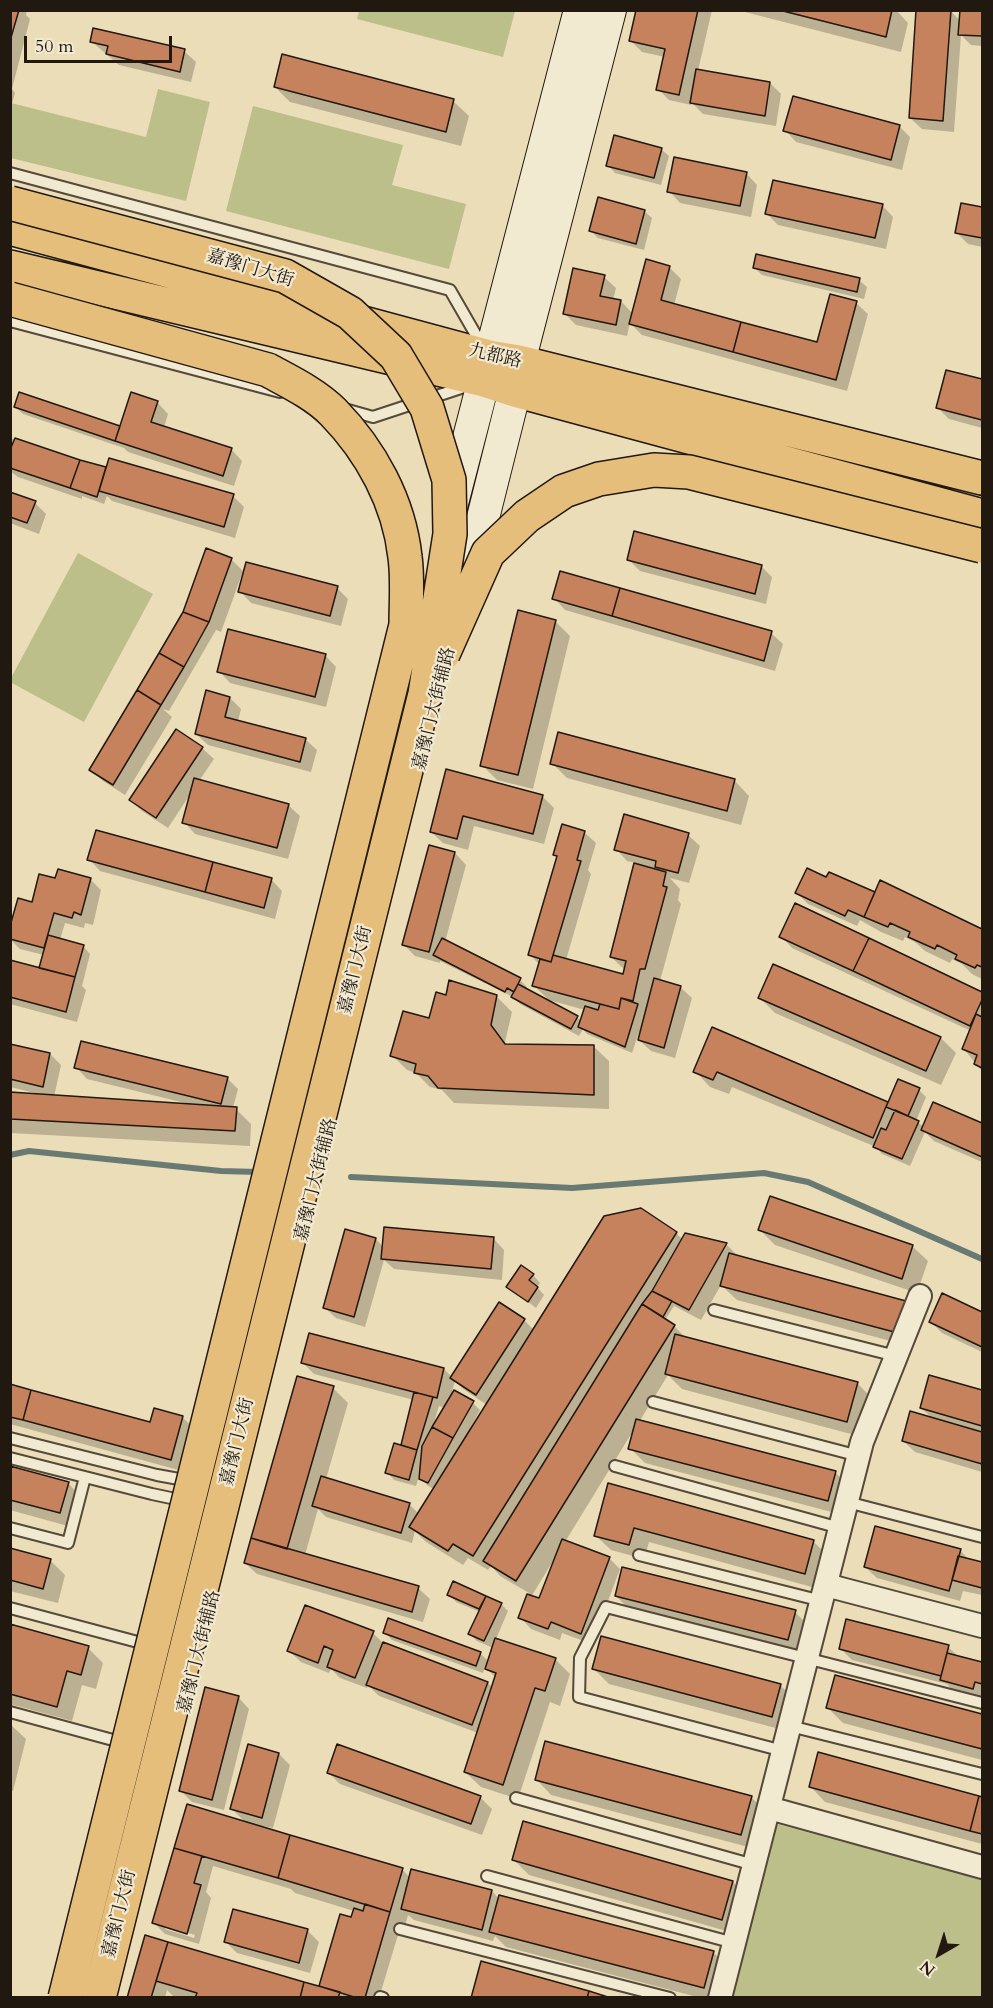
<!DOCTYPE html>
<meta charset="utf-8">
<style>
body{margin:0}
#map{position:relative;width:993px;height:2008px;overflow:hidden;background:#ebddb8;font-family:Cardo,serif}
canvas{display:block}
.frame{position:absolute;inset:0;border:12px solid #211810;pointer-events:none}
.north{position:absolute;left:909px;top:1924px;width:60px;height:60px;-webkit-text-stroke:4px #f2e9d1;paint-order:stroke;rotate:219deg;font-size:16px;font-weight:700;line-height:24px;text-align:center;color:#211810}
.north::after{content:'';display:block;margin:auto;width:21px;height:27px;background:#211810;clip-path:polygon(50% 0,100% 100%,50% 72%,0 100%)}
.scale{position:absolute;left:24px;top:36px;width:148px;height:27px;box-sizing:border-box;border:3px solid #211810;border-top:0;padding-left:8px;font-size:18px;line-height:21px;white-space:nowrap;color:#211810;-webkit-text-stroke:4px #f2e9d1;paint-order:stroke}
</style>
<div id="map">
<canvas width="993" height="2008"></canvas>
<div class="frame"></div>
<div class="north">N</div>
<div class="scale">50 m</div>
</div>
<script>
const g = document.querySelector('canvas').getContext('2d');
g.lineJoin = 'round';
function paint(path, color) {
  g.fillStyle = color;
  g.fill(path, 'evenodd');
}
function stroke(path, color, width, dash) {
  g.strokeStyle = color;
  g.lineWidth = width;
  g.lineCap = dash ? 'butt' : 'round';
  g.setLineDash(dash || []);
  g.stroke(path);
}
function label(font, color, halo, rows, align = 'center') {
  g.font = font + ' Cardo,"Noto Serif SC",serif';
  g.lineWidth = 4.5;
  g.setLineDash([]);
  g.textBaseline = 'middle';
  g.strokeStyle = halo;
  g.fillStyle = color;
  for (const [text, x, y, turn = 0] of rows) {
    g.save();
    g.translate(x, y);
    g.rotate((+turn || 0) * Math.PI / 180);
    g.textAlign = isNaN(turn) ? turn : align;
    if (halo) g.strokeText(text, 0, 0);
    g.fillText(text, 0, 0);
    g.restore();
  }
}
paint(new Path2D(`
 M359,11V10L515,11L503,57L357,19Z
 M158,89L210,102L186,201L11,158V103L146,137Z
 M253,106L403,145L392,185L466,204L449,269L226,211Z
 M78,553L153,594L84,722L10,682L11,678Z
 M776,1824L982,1879V1997L731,1998Z`), '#bdbf8a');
paint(new Path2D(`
 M10,10H27L26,15L30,19L12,89L15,93L10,111Z
 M675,10H712L698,71L770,83L781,94L776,126L703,114L691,102V105L669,100L658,89L665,57L642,52L631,41Z
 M737,10H896L908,23L901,52Z
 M950,10L960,21L961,10L982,11V46L971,45L961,35L954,132L922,129L910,118Z
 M91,41L184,51L196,62L191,82L119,65Z
 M275,87L453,101L469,116L461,146L290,102Z
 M899,126L910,137L902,170L796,142L785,130Z
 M661,149L669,156L661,185L615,173L608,165Z
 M746,173L757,185L751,217L680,203L669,191Z
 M962,204L982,209V247L968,244L956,232Z
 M882,205L893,217L886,249L778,225L767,214Z
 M644,211L652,218L644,250L598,238L591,231Z
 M669,267L681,279L674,305L818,344L856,303L868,314L847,391L642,335L630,323L627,336L576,325L565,314L604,277L616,288L613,300L621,301L633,314Z
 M755,268L859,280L867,287L864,299L762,275Z
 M947,372L982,381V428L949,419L938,408Z
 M157,402L168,414L164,427L231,449L242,461L234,486L128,452L124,448L23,414L15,407L121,428Z
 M10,438L107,470L233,496L244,507L235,538L112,501L107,496L104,504L82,496V499L18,477L10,471Z
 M10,494L35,503L46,514L39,534L10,523Z
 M207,550L232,560L245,573L337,588L348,599L341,626L251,603L240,591L244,575L242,574L221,632L216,630L169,711L163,709L172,717L125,795L103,781L91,770L184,612Z
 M629,560L761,566L772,577L766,604L640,571Z
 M554,598L771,633L783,644L775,671L565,610Z
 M555,621L570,636L533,789L497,780L482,765Z
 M325,655L336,667L326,707L230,683L219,671Z
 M230,698L241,709L238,721L305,739L317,750L311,772L208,745L196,734Z
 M177,731L202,748L214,759L199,781L288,805L300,816L288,859L195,834L184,822L191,793L168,828L142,811L130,800Z
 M552,763L734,780L749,796L741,825L567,778Z
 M447,771L542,796L554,808L544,844L474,826L468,850L443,843L431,832Z
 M584,832L596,843L588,870L591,874L566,960L624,975L625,970L611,957L636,863L627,861L616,849L688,835L700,846L689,883L670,878L680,889L678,900L681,904L660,981L680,987L692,998L675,1058L651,1051L639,1040L641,1032H639L632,1053L587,1034L583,1029L579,1036L520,1004L513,997L440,961V963L415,956L404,945L455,853L466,865L445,942L520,980L527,987L526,990L578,1018L582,1022L585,1010L549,1000L533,985L540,965L530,955L558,858L555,854Z
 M89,859L271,879L282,891L275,919L100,871Z
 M90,879L101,890L93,925L85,923L84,928L65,923L60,940L83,946L90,954L82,986L86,990L77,1022L10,1004V962L44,971V955L20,949L10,939L33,904L57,880Z
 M827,879L875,894L880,882L982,931V979L972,974L962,964L952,959L950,963L925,951L915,942L905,937L903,941L881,932L860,920L857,926L808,904L797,893Z
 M795,905L982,993V1071L963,1048L971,1031L792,948L781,936Z
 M496,996L512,1012L505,1042L508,1046H593L609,1061V1109L454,1103L442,1090L430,1087L416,1073L407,1070L392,1055L430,1020L447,997Z
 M760,998L941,1038L956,1053L941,1085L775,1013Z
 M713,1029L889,1104L919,1090L926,1097L916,1121L924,1127L934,1104L982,1125V1162L934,1141L925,1132L910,1166L882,1154L876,1147L732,1087L729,1094L710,1087L695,1071Z
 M10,1045L50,1054L61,1065L54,1097L189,1105V1104L87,1079L76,1067L227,1078L238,1089L233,1108L236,1109L251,1124L250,1146L10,1133V1094L39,1096V1094L10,1087Z
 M760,1230L912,1246L928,1261L917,1293L775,1245Z
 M676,1233L683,1240L686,1235L727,1245L738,1256L921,1317L913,1347L737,1300L721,1285L701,1320L674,1306L665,1320L674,1326L687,1339L857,1383L872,1398L862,1437L682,1389L668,1375L639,1422L835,1472L850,1487L843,1515L645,1463L630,1448L633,1431L565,1542L609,1558L620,1569L592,1644L562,1633L560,1640L531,1629L520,1617L529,1593L500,1576L491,1566L488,1570L468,1558L463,1565L426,1542L415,1531L412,1543L326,1517L318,1509L305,1555L418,1588L430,1599L423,1622L257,1574L245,1563L333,1388L348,1403L326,1479L409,1504L419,1514L434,1489L428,1486L419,1476L416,1486L394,1480L387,1472L402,1447L414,1400L314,1374L303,1363L444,1369L452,1377L499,1304L524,1320L534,1330ZM455,1381L463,1389L487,1405L474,1426L472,1425L480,1410L473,1403L452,1391ZM439,1406L445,1408L433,1426ZM553,1561H555L540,1600L531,1597Z
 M493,1238L504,1250L502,1280L394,1269L384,1260L365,1327L336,1318L324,1307L376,1239L383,1247Z
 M533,1275L540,1283L537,1287L544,1295L536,1308L508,1286Z
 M943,1295L982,1314V1352L942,1333L931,1322Z
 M930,1376L982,1391V1472L915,1452L903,1441L933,1419L921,1408Z
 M10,1386L151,1424L182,1417L194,1428L182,1471L10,1424Z
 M10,1468L68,1483L83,1499L75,1528L10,1510Z
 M609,1485L813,1541L828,1556L819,1589L649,1542L644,1559L611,1550L595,1535Z
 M10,1550L50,1560L65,1575L58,1603L10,1591Z
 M960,1550L970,1561L982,1564V1595L963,1591L960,1601L877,1578L865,1567Z
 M454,1583L501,1604L508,1611L496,1639L555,1659L570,1674L560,1706L550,1702L518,1799L481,1787L465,1772L478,1733L379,1696L368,1685L367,1688L340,1678L331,1669L329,1673L301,1662L289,1651L373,1633L384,1644L488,1683L493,1688L496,1678L485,1667L483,1673L392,1640L384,1632L480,1653L489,1662L493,1648L477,1641L470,1634L480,1612L456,1602L449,1594Z
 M616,1596L795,1612L810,1627L803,1654L631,1611Z
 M10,1626L88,1648L103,1663L96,1689L82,1685L72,1721L10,1704Z
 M948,1647L959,1657L982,1664V1699L953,1691L947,1684L852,1660L841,1649Z
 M594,1669L780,1685L795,1700L787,1731L609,1684Z
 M836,1677L982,1716V1760L843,1723L828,1708Z
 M238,1697L249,1709L224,1810L192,1802L181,1791Z
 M10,1724L26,1739L13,1791L10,1790Z
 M279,1754L290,1765L273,1828L263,1826L262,1828L402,1869L410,1878L492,1891L499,1899L713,1952L728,1967L721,1998H701L506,1947L495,1936L493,1941L414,1920L408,1915L405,1926L401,1925L379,1998H179L173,1996L167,1990L165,1998H129L146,1937L320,1988L341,1916L352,1919L354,1911L295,1893L291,1889L213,1866L206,1892L211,1898L199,1944L165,1934L154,1923L188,1806L247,1824L232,1809ZM165,1926L195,1935L194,1938L165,1929Z
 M819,1754L982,1798V1844L825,1802L810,1786Z
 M329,1773L480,1797L492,1809L482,1835L340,1784Z
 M536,1779L751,1797L766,1812L756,1849L551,1795Z
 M514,1860L733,1882L748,1898L737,1934L529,1875Z
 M307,1930L319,1942L310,1973L237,1953L226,1942Z`), '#0003');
stroke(new Path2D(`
 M10,1155L29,1151L221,1171L258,1172
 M351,1177L572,1188L764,1173L808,1182L982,1259`), '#697a73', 6);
const building = new Path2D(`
 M10,10H19L10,41Z
 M636,10H698L679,95L656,90L665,49L629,41Z
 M779,10H892L886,37Z
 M916,10H951L943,121L909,118Z
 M960,10H982V36L958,35Z
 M93,28L185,49L180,72L106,54L108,46L90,42Z
 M282,54L454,99L446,132L274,87Z
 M696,69L770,82L765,116L690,103Z
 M793,96L900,125L891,160L783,131Z
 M614,135L662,148L654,178L606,166Z
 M674,157L747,172L740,206L667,192Z
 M773,180L883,204L875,238L765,214Z
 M598,197L645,210L636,244L589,231Z
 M961,203L982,207V238L955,233Z
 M756,254L860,278L857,292L753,268Z
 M646,259L670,266L661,300L741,322L733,352L629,324Z
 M573,268L605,275L600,296L621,300L616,325L563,314Z
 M830,294L857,301L836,380L733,352L741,322L817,342Z
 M946,370L982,379V420L936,408Z
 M19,392L120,426L115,441L14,407Z
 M131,392L158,401L151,422L232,448L223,476L115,441Z
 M15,438L80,460L70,488L10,468V450Z
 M109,458L234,494L224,527L99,491Z
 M80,460L106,467L97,497L70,488Z
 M10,492L36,501L27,523L10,517Z
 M634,531L762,565L755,594L627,560Z
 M206,548L232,558L209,622L183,612Z
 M246,562L338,586L330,616L238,592Z
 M560,571L620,588L612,616L552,599Z
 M620,588L772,631L764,661L612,616Z
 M518,610L556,620L518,775L480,766Z
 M183,612L209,622L184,667L159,653Z
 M228,629L326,654L315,697L217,672Z
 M159,653L184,667L161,705L137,690Z
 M137,690L161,705L113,785L89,770Z
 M206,690L230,697L225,717L306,738L300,762L195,734Z
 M176,729L203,747L156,818L129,800Z
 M558,732L735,779L727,811L550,764Z
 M446,769L543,795L533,834L463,816L457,839L430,832Z
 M194,778L289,804L277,848L182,823Z
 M624,814L689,833L678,873L655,867L656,861L614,850Z
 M562,824L585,831L577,860L581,861L551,962L528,955L557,856L553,855Z
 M96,830L213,862L205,892L87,860Z
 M429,845L455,852L429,952L402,945Z
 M213,862L272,878L264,908L205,892Z
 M634,863L666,872L663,886L667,887L645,969H640L633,1001L621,998L619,1009L532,986L540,959L551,962L553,955L623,974L626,961L610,957Z
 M807,868L826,877L829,872L875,892L864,917L848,910L845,916L795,893Z
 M58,869L91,878L81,915L74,912L72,918L54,913L44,948L10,939V926L18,898L32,902L39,874L55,878Z
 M880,880L982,929V967L977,965L975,968L955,959L957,955L937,945L935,949L908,937L910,932L890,923L888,927L864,917Z
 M795,903L869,938L853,971L779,937Z
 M48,935L84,945L75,977L39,968Z
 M442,938L521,978L514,992L507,988L505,992L433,955Z
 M869,938L982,992V1000L970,1026L853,971Z
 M10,960L75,977L66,1012L10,997Z
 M773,964L941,1037L926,1071L758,998Z
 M654,978L681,986L664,1048L638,1040Z
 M449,980L497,995L491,1025L505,1044L594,1045V1095L438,1088L428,1076L414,1073L416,1064L390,1056L403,1011L429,1018L436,992L446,995Z
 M518,984L578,1016L571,1029L511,997Z
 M621,998L638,1004L625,1047L578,1027L585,1006L598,1010L600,1004L619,1009Z
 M976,1014L982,1017V1068L974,1064L977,1055L962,1049Z
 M712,1027L888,1102L873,1138L717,1072L713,1080L693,1072Z
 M81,1041L228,1077L221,1104L74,1068Z
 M10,1044L50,1053L43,1087L10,1079Z
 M898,1079L920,1088L908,1116L886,1107Z
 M10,1092L237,1107L235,1131L10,1119Z
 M933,1102L982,1123V1157L921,1130Z
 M895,1110L919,1121L902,1159L873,1147L881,1128L886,1130Z
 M770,1196L913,1245L902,1279L758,1230Z
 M641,1208L677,1232L473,1556L453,1544L448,1551L409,1527L604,1216Z
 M384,1227L494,1237L491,1269L381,1259Z
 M345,1229L376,1238L354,1317L323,1308Z
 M685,1233L727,1243L689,1310L652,1291Z
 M729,1253L906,1301L898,1333L720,1286Z
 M521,1265L534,1274L529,1280L538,1287L528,1302L506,1287Z
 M652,1291L672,1301L663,1317L642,1304Z
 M942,1293L982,1312V1347L929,1322Z
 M499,1302L525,1319L476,1395L450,1378Z
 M642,1304L675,1325L516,1581L483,1561Z
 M309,1333L444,1368L437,1398L301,1363Z
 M675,1334L858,1382L847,1422L665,1374Z
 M929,1375L982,1390V1426L920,1408Z
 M297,1376L334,1386L287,1549L251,1538Z
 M10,1384L31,1390L23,1420L10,1417Z
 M31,1390L150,1422L154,1408L183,1416L171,1460L23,1420Z
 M454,1390L474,1401L453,1438L432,1427Z
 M414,1392L433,1397L417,1450L401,1445Z
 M910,1411L982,1432V1464L902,1441Z
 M636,1419L836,1471L828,1501L628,1449Z
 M432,1427L453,1438L428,1483L419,1479L422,1446Z
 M394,1443L417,1450L409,1480L385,1473Z
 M10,1466L69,1482L60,1513L10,1500Z
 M321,1476L410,1503L401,1533L312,1506Z
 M608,1483L814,1540L805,1574L634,1528L629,1545L594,1536Z
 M875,1526L961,1549L949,1591L864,1567Z
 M251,1538L419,1586L412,1612L244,1563Z
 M562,1539L610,1557L581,1634L551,1622L548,1629L518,1618L527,1594L539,1598Z
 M10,1548L51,1559L43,1589L10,1580Z
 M958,1556L982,1562V1588L952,1580Z
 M622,1567L796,1610L788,1640L615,1596Z
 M453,1581L486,1596L479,1609L447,1595Z
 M486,1596L502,1603L484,1641L468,1634Z
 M305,1605L374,1631L355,1678L327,1667L333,1650L324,1646L318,1663L287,1651Z
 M388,1618L481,1652L476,1666L383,1633Z
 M846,1619L949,1645L941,1676L839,1649Z
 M10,1624L89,1646L81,1675L67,1671L57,1707L10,1694Z
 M601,1636L781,1684L772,1717L592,1669Z
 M495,1638L556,1658L545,1691L535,1688L503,1785L464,1772L496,1673L485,1669Z
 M383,1642L488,1682L472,1725L366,1685Z
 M947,1653L982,1662V1684L975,1682L973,1689L940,1680Z
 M835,1675L982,1714V1749L826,1708Z
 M205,1687L239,1696L212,1800L179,1791Z
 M545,1741L752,1796L741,1835L535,1780Z
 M248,1744L279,1753L262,1818L230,1809Z
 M337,1744L481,1796L471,1824L327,1773Z
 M818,1752L979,1796L970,1831L809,1787Z
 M979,1796L982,1797V1834L970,1831Z
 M187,1804L290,1835L278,1878L174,1848Z
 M523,1821L733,1881L722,1920L512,1860Z
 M290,1835L403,1868L390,1912L278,1878Z
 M174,1848L202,1856L194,1883L201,1885L187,1934L152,1923Z
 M411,1869L492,1890L482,1930L401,1909Z
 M499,1895L714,1951L704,1988L489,1932Z
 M365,1904L390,1912L365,1998H357L319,1986L340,1914L351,1917L354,1908L363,1911Z
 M233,1909L308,1929L299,1963L224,1942Z
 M145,1935L168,1942L151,1998H127Z
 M168,1942L304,1982L300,1998H195L197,1993L156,1981Z
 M481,1961L589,1991L587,1998H471Z
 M304,1982L340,1992L338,1998H300Z
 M589,1991L611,1998H587Z`);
paint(building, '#c6815d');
stroke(building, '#211810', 1.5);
const lane = new Path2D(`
 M10,173L450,290L484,349
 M10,321L280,392
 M341,408L373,417L467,386
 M714,1310L896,1356
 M653,1402L859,1456
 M10,1438L157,1475L190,1481
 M10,1458L152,1494L185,1501
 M615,1466L840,1528
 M847,1502L982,1537
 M10,1528L68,1543L85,1477
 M639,1555L822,1601
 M10,1608L149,1645
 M10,1712L124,1743
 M790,1726L982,1774
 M783,1751L579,1697L580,1658L606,1607L982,1703
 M516,1798L754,1865
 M487,1876L734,1943
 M400,1929L670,1998
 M380,1997L383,1998`);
const street = new Path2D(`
 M826,1585L982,1626
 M769,1808L982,1867
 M720,1998L862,1442L920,1296`);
const secondary = new Path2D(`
 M451,507L580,10
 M467,582L515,390L519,362L610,10`);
const primary = new Path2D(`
 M10,228L489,357L519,362L982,478
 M10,267L484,380L515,390L982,516`);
stroke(lane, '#54493a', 14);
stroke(street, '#54493a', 26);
stroke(secondary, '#211810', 34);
stroke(primary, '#211810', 36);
stroke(lane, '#f2e9d1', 10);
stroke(street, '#f2e9d1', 22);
stroke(secondary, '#f2e9d1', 32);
stroke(primary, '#e6be7c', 33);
const highwayBridge = new Path2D(`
 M10,203L285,276L350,313L396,356L427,408L449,480L450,534L425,694L99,1998
 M10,299L268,370C290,382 315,394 333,412C371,451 399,502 405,557C408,579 406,603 406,625L65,1998
 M443,654L488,553L527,516L564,491L599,479L654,470L689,472L982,546`);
stroke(highwayBridge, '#211810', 36, []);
stroke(highwayBridge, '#e6be7c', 33);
label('18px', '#211810', '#f2e9d1', [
 ["嘉豫门大街",250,269,17],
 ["九都路",495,357,13],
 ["嘉豫门大街辅路",435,709,-76],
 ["嘉豫门大街",356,970,-76],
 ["嘉豫门大街辅路",317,1180,-76],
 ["嘉豫门大街",238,1442,-76],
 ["嘉豫门大街辅路",200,1652,-76],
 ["嘉豫门大街",120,1914,-76]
]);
</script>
